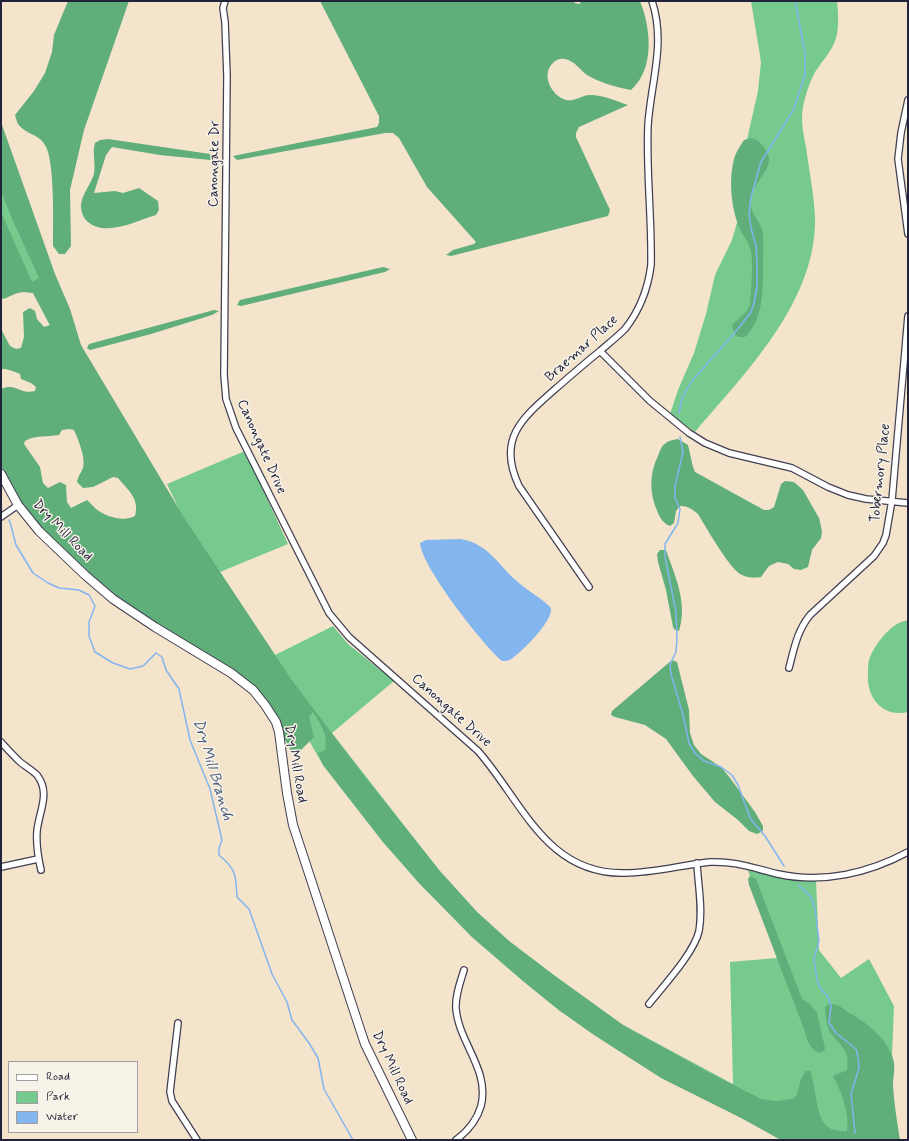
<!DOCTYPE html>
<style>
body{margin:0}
#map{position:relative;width:909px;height:1141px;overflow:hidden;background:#f3e4cb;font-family:Mynerve,sans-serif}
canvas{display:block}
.frame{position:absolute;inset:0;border:2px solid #22223b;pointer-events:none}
.legend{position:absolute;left:8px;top:1061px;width:130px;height:72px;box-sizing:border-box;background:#f7f3e8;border:1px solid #a29fa3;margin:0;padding:5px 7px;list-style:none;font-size:12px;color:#22223b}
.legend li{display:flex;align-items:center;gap:8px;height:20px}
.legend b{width:20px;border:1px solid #a29fa3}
</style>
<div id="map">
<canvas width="909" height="1141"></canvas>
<div class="frame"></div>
<ul class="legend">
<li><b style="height:5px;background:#fff"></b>Road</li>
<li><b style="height:11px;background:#76ca8e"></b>Park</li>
<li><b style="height:11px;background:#83b5ef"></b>Water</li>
</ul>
</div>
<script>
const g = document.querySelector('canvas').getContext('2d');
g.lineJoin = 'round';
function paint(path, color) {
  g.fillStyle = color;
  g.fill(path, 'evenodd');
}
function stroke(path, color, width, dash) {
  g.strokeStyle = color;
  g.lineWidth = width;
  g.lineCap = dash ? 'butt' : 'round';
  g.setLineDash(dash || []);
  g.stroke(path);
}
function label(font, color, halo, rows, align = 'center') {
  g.font = font + ' Mynerve,sans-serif';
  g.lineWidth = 3;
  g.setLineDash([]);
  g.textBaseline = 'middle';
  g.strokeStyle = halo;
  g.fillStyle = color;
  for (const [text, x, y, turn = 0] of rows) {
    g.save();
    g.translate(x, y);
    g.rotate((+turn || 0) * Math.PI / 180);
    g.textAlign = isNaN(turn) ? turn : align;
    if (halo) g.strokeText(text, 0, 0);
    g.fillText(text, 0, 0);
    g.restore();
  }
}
paint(new Path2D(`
 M751,1H837C838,11 839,24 837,34C834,51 820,62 813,76C809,84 806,94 804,102C800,118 803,132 806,147C809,170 814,194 815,217C817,301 746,372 695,432L670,414L678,390L694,353L706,314L715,275L732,240L740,212L746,144L758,91L761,62Z
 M1,178L51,293L84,352L179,509L167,484L245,451L288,544L220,572L275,655L333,626L348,644L394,681L332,733L439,870L477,912L509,941L555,976L623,1025L733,1084L730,962L777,958L748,870C771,876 793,879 816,881L819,950L841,978L869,959L894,1006L892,1056L875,1140H781L560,1011L523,981L472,937L419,883L383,842L323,765L289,706L124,468L33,293L1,219Z
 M908,620V712C882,718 866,697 868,673C868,669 868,664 869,660C873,648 885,631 897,624C900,622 904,621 908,620Z`), '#76ca8e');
paint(new Path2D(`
 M68,1H129L84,130L70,190L71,246L65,254H59L53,246C53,225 55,160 45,145C39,134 25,134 18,124C17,122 16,118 15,115L34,91L45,73L52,52L54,35Z
 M320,1H573L575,3L579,4L582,1H640C651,28 655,69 631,90C619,88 598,82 587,75C580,70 575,61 565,59C560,58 555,60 552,64C541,76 552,96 566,100C574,102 582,95 590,95C603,95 616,101 628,105L579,127L576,133V137L610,210L608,216L451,256L446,255L453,250L474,244L476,242L427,187L399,138L393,133H385L237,160L233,156L377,127L379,123V116Z
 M1,122L55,274L70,309L81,345L183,516L291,679L362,773L439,870L477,912L509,941L555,976L623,1025L706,1071L761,1099L776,1101L792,1099L797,1095L801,1079L806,1071H810C817,1086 814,1121 831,1129C836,1131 842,1131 847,1131C850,1115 841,1090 833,1076L847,1070C850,1045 839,1048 829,1030C826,1023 826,1016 825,1008L828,1004C840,1003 843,1010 853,1015C869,1025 891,1042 894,1063C895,1070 893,1077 893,1085C894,1103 897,1122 900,1140H781L741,1118L661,1078L594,1035L560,1011L523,981L472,937L419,883L383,842L323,765L318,753L325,750C329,736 320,723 313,712L309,717L314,737L298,753L294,754L291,751L276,722L253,690L113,599L39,531L1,474V389C15,382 21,395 35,391L36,387L31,383L21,379L20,374C14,371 8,369 1,369V329L10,346L16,349L21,348L24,337L23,312L30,308L35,311L37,319L44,327L50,325L33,293C18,291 17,293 4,299L1,298V212L32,282L39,278L13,221L1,191ZM69,429L74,430C78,439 86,458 83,468C81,473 78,476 77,482L83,488L93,487L113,477L118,478C128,490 140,499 135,516C124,522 106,517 96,509C93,506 90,503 87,500L71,508L67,502L66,485L60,482L48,488L43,483L40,467L24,444L25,441C35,435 47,437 59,435L62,430Z
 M751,138C757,139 759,141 763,146C783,168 746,182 751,207C753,217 762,223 763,234C764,242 763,251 763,259C763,284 765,318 745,337H738L734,333L732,325L747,311L750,304C751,289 754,262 750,248C748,241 743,236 740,229C731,209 728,177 735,156C737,150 741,145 744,140Z
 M108,139L210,154L214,158L210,160L160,155L112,147L106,155L94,193L115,191L123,193L139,188L158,201L159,210L156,215C136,221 106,237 88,222C83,218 81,211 81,205C82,194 91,184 94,174C96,163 92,153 95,143L100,140Z
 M383,267L390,269L385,272L241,306L237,305L240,300Z
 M214,310L219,311L212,315L151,334L90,350L87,348L89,344Z
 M678,439L688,445L693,467L695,472L764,510H769L774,507L781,484L785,481L794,482L803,490L819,518L822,531L821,538L812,550L808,567L801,570L794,569L788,564L778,562L769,566L761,577C754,578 749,578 742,575C730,570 706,527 698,514C692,509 688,506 680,506L676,511L674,523L670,526C664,524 660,518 658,513C649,494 649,474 658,456C660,451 661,446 666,443C670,440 673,440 678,439Z
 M660,550H666C675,576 688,603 679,631L675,630L673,627L666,590L658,562L657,554Z
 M672,660L677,662L689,710L690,733L694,745L701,754L721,767L730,778L755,812L763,826V831L757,834L749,831L738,820L715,802L693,776L666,739L645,725L615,717L611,715L612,711Z
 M750,876L756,879L802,999L810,1004L817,1013L825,1048L824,1051L819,1053C809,1048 807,1040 804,1029L749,885L748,879Z`), '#60ae79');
paint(new Path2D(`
 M460,539C490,544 497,565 519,583C529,592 542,598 551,608C553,621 522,652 511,659C509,661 505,661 502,661C483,645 421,566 420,543L426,540Z`), '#83b5ef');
stroke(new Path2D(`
 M679,413L682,398L691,382L737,330L751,312L754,303L757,287V263L756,246L751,228L749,214L751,197L761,162L794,109L805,74V53L795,1
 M680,437L683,452L675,486V498L680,509L678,523L665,544V557L676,612L677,639L676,652L670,664L671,674L683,715L689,743L695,753L704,761L721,767L732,775L738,785L750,818L765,836L784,866
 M9,520L10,522L16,545L33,573L48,583L59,588L79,590L89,595L95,606L89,622V636L95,652L113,663L130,669L143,666L156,653L162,657L166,670L179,689L190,740L210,789L222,840L219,848V855C236,869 236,875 237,897L249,909L272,974L287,1002L292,1020L309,1043L318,1058L324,1089L353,1140
 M798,885L803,889L811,897L815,909L819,941L814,959L817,980L821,989L828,997L831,1006L829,1023L836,1033L856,1049L858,1057L859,1068L851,1094L855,1133`), '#83b5ef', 1.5);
const street = new Path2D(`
 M225,1L223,8L225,22L227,76L224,375L226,399L236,428L329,613L349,637L478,751C522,801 546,875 625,873C653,873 682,865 710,862C736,861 753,868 778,874C823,884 869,873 908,852
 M908,100L901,133L898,159L908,234
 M600,351L650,401L689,433L705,443L729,453L792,468L828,487L848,495L866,499L908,503
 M1,517L18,505
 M589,587L519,486C497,440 521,419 553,391C569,377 584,364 600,351C608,344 617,337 625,329C640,310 648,289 651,265C652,218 646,171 648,125C651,82 666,43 652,1
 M789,668C794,649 797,631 810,615L874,556L883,543L886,535L892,500L908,316
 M1,742C7,749 13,755 20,762C25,766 32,770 37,775C51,793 39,811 37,831C36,844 38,857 41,870
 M1,867L38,859
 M649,1004C664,985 694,953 699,931C703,909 698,885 697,863
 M178,1023L170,1092L172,1101L197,1140
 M456,1140C468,1131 477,1120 481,1106C490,1070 459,1043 456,1009C455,996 460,983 464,970`);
const secondary = new Path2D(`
 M1,474L18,505L39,531L85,575L113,599L155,627L231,673L253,690L265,705L276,722L279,732L287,793L293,825L358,1023L365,1044L412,1140`);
stroke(street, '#413f51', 8);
stroke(secondary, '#413f51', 10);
stroke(street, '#fff', 5.5);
stroke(secondary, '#fff', 8);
label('14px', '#22223b', '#f7f3e8', [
 ["Canongate Dr",215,164,-89],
 ["Braemar Place",582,349,-42],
 ["Canongate Drive",261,447,66],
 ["Tobermory Place",881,473,-84],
 ["Dry Mill Road",62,531,46],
 ["Canongate Drive",451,711,42],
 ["Dry Mill Road",295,764,80],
 ["Dry Mill Road",392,1068,65]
]);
label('italic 15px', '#44557a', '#f7f3e8', [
 ["Dry Mill Branch",212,770,73]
]);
</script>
